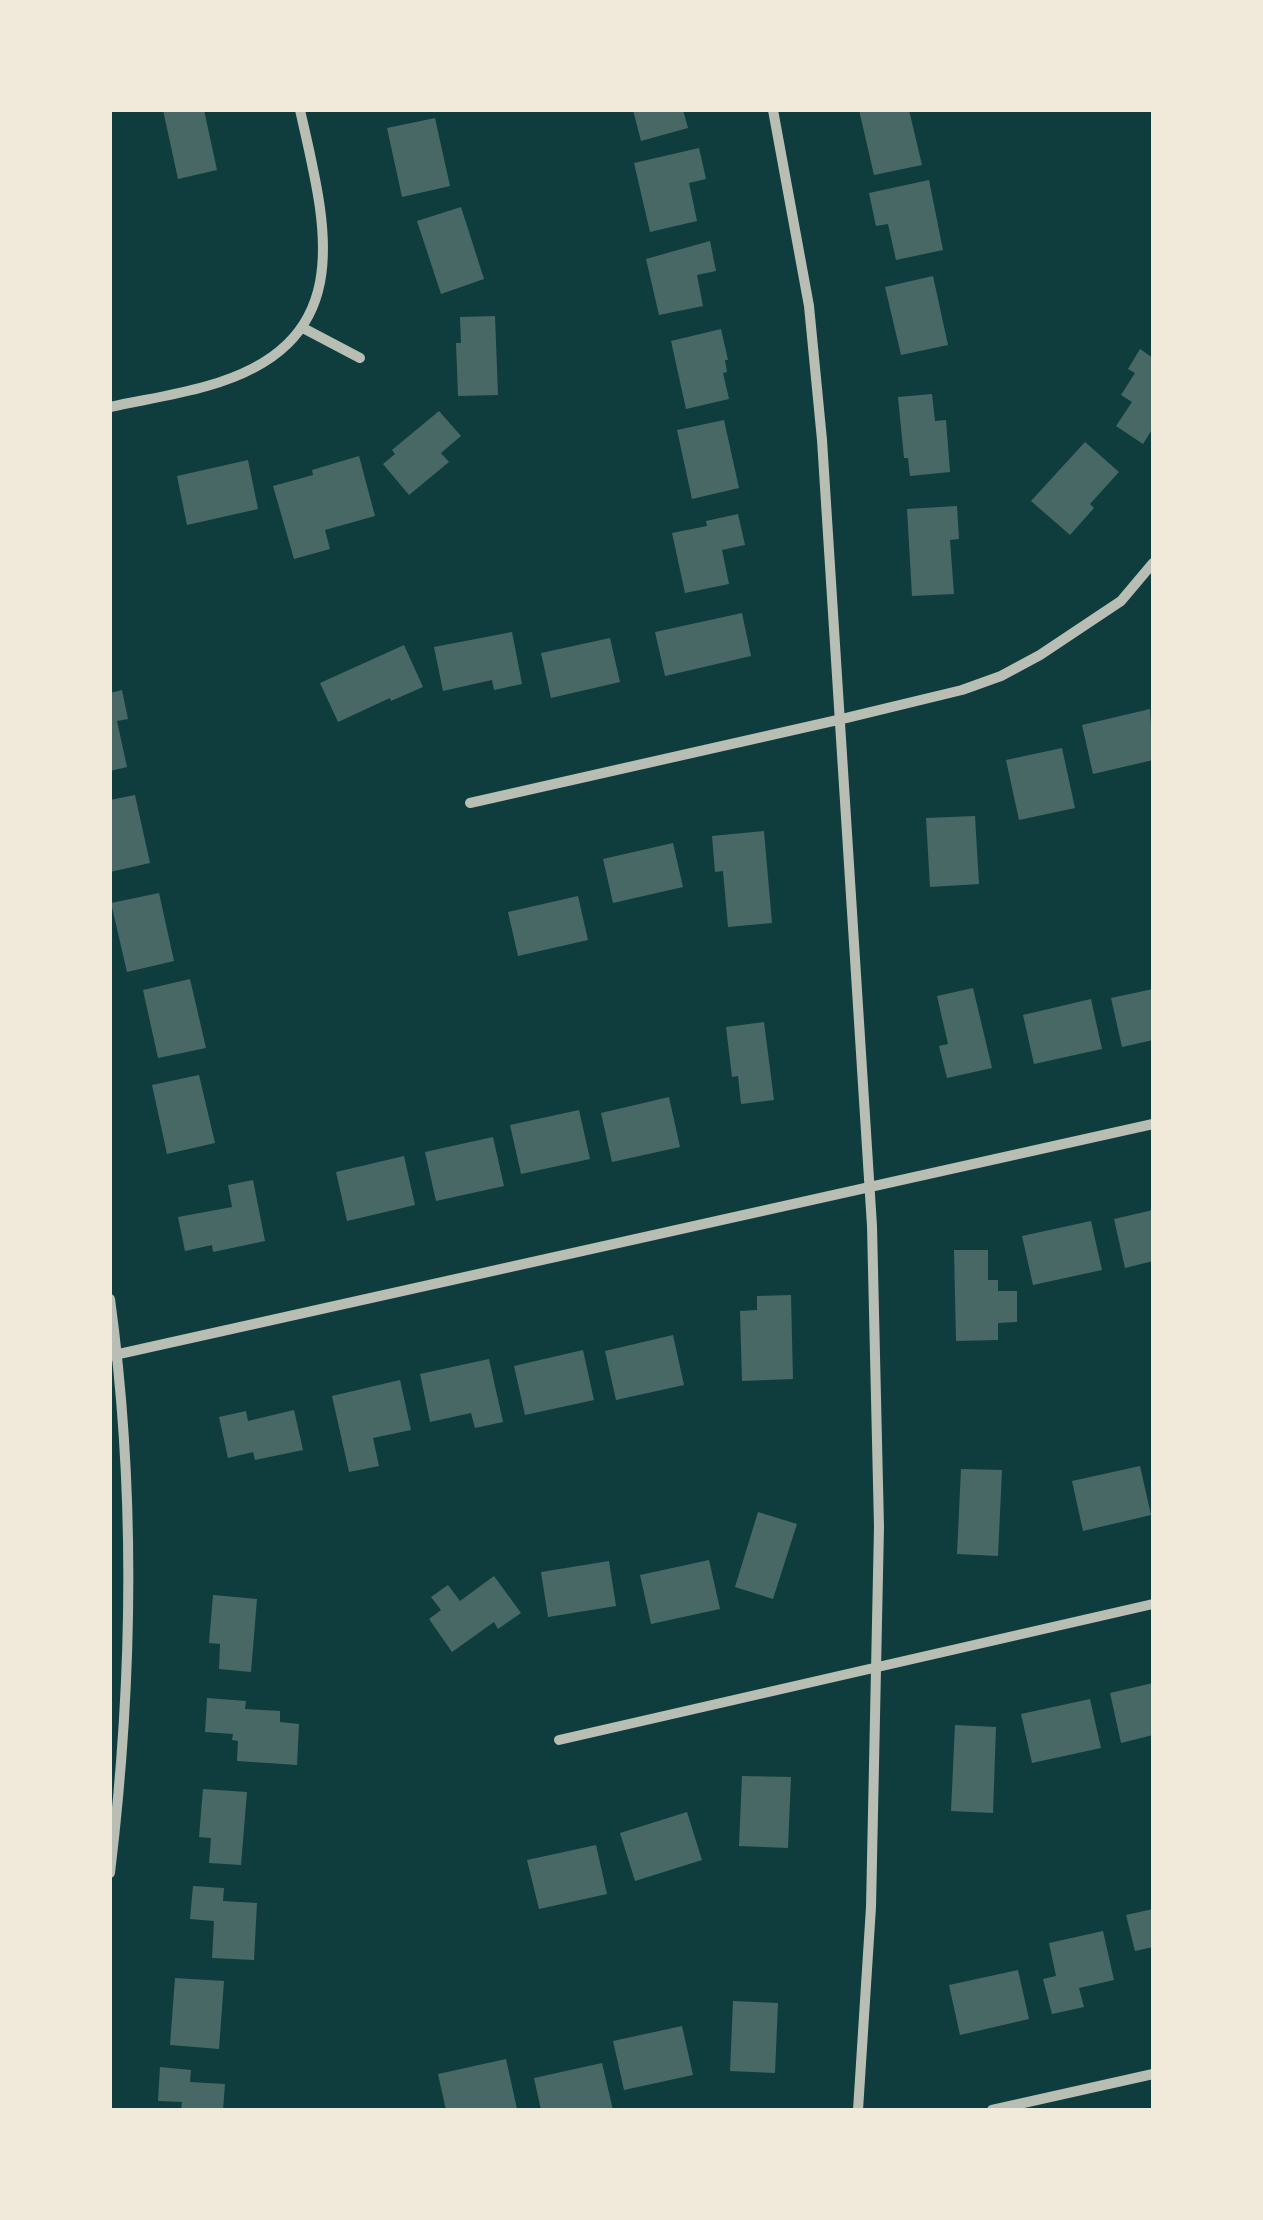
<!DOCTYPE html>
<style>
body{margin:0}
#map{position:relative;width:1263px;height:2220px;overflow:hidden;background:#0f3d3e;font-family:"Public Sans",sans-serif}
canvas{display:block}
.frame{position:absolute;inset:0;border:112px solid #f1e9da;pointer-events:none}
</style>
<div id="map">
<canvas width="1263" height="2220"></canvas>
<div class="frame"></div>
</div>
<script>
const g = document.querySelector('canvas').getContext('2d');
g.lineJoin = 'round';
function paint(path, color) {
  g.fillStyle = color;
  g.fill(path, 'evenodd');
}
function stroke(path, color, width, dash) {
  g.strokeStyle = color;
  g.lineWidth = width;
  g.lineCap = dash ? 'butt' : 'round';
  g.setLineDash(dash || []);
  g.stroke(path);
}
paint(new Path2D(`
 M163,110H204L217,170L178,179Z
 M633,110H683L688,128L641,141Z
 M859,110H909L922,165L874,175Z
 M435,118L450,186L402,197L387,128Z
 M699,148L706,179L689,183L697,221L650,232L634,163Z
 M929,180L943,250L896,260L888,224L876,226L869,193Z
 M461,207L484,279L441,294L417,221Z
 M710,241L716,271L697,275L703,306L659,315L646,259Z
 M933,276L948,345L901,355L885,287Z
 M495,316L498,395L458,396L456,343H461L460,317Z
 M721,329L728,360H725L727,372L723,373L729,399L686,409L671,341Z
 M1140,349L1153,358V428L1143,444L1116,426L1132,402L1121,395L1135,373L1128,369Z
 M932,394L935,421L946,420L950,472L910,476L908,458H904L898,397Z
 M439,411L461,436L441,453L449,462L409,495L383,464L395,454L392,450Z
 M724,420L739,488L692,499L677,430Z
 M1085,442L1119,472L1090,504L1094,508L1070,535L1031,501Z
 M359,456L375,516L325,530L330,549L294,559L273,486L313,475L312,470Z
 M248,460L258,509L187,525L177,476Z
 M957,506L959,539L950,540L954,594L912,596L907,509Z
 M738,514L745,545L722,550L729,584L685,593L672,533L707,526L706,521Z
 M742,613L751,656L665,676L655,632Z
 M512,632L522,684L494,690L492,680L443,691L434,647Z
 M610,638L620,682L551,698L541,653Z
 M404,645L423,687L391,701L390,698L338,722L320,683Z
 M122,690L128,719L117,721L127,767L110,771V693Z
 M1150,709L1153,760L1093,774L1082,725Z
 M1062,748L1075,808L1019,820L1006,760Z
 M135,795L150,863L110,872V800Z
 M975,816L979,884L930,887L926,818Z
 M764,831L772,923L728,927L723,871L715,872L712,836Z
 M673,843L683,887L613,903L603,859Z
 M159,893L174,961L127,972L111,903Z
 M578,896L588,940L518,956L508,912Z
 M190,979L206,1048L158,1058L143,990Z
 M973,988L992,1068L947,1078L939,1046L948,1044L937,996Z
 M1153,989V1040L1122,1047L1111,998Z
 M1091,999L1102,1049L1034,1064L1023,1015Z
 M764,1022L774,1100L741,1104L738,1076L732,1077L726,1027Z
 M199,1075L215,1143L167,1154L152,1085Z
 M669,1097L680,1147L612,1162L601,1113Z
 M579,1110L590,1159L521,1174L510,1125Z
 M493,1137L504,1186L436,1201L425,1152Z
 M404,1156L415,1205L347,1221L336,1172Z
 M253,1180L265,1241L213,1252L212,1245L185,1251L178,1217L232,1207L228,1185Z
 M1153,1210V1261L1125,1268L1114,1219Z
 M1091,1221L1102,1270L1033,1285L1022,1236Z
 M954,1250H988V1280H998V1291H1017V1322L998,1323V1340L956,1341Z
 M791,1295L793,1379L742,1381L740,1311L757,1310V1296Z
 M673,1335L684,1385L616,1400L605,1351Z
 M583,1350L594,1400L525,1415L514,1366Z
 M489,1359L503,1422L475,1428L471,1413L430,1422L420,1374Z
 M400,1380L411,1430L373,1438L379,1466L349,1472L332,1396Z
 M294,1410L303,1450L255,1460L253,1452L228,1458L219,1417L246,1411L248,1421Z
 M1140,1466L1151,1515L1083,1531L1072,1481Z
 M961,1469L1002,1470L998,1556L957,1554Z
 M758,1512L797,1524L773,1599L735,1587Z
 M709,1560L720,1609L651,1624L640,1575Z
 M609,1561L616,1606L548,1617L541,1572Z
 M494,1576L521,1613L498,1629L494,1622L452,1652L429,1619L441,1610L431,1597L448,1585L460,1601Z
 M213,1595L257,1599L251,1672L219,1669L220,1644L209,1643Z
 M1153,1683V1735L1121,1743L1110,1693Z
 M207,1698L246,1701L245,1709L280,1711V1722L299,1724L297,1765L237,1761L238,1741L232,1740L233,1734L205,1732Z
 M1090,1699L1101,1748L1032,1763L1021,1714Z
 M955,1725L996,1727L993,1813L951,1811Z
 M742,1776L791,1777L788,1848L739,1846Z
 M203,1789L247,1792L241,1865L209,1863L211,1838L199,1837Z
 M687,1812L702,1860L635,1881L620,1833Z
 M596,1845L607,1894L539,1909L527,1860Z
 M193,1886L224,1888L223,1901L257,1903L254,1960L212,1958L214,1921L190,1919Z
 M1153,1909V1947L1135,1951L1126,1915Z
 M1103,1931L1114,1980L1079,1988L1084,2007L1052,2014L1043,1979L1056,1976L1049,1943Z
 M1018,1970L1029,2019L960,2035L949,1985Z
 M175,1978L224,1981L219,2049L170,2045Z
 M733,2001L778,2003L775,2073L730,2071Z
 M682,2026L693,2075L624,2090L613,2041Z
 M506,2059L517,2109L446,2110L438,2074Z
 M602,2063L613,2110H541L534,2078Z
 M160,2067L191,2070L190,2082L225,2084L223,2110H181L182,2102L158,2101Z`), '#486865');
stroke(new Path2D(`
 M773,110L809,306L822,440L872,1226L879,1527L871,1907L858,2110
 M303,328L360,358
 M110,407C142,400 176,395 207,386C360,343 327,229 300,110
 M470,803L842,719L962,690L1001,676L1040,655L1121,601L1153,563
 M110,1299C136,1490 133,1682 110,1873
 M110,1356L1153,1124
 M559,1740L1153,1604
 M992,2110L1153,2074`), '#b8beb3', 10);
</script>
